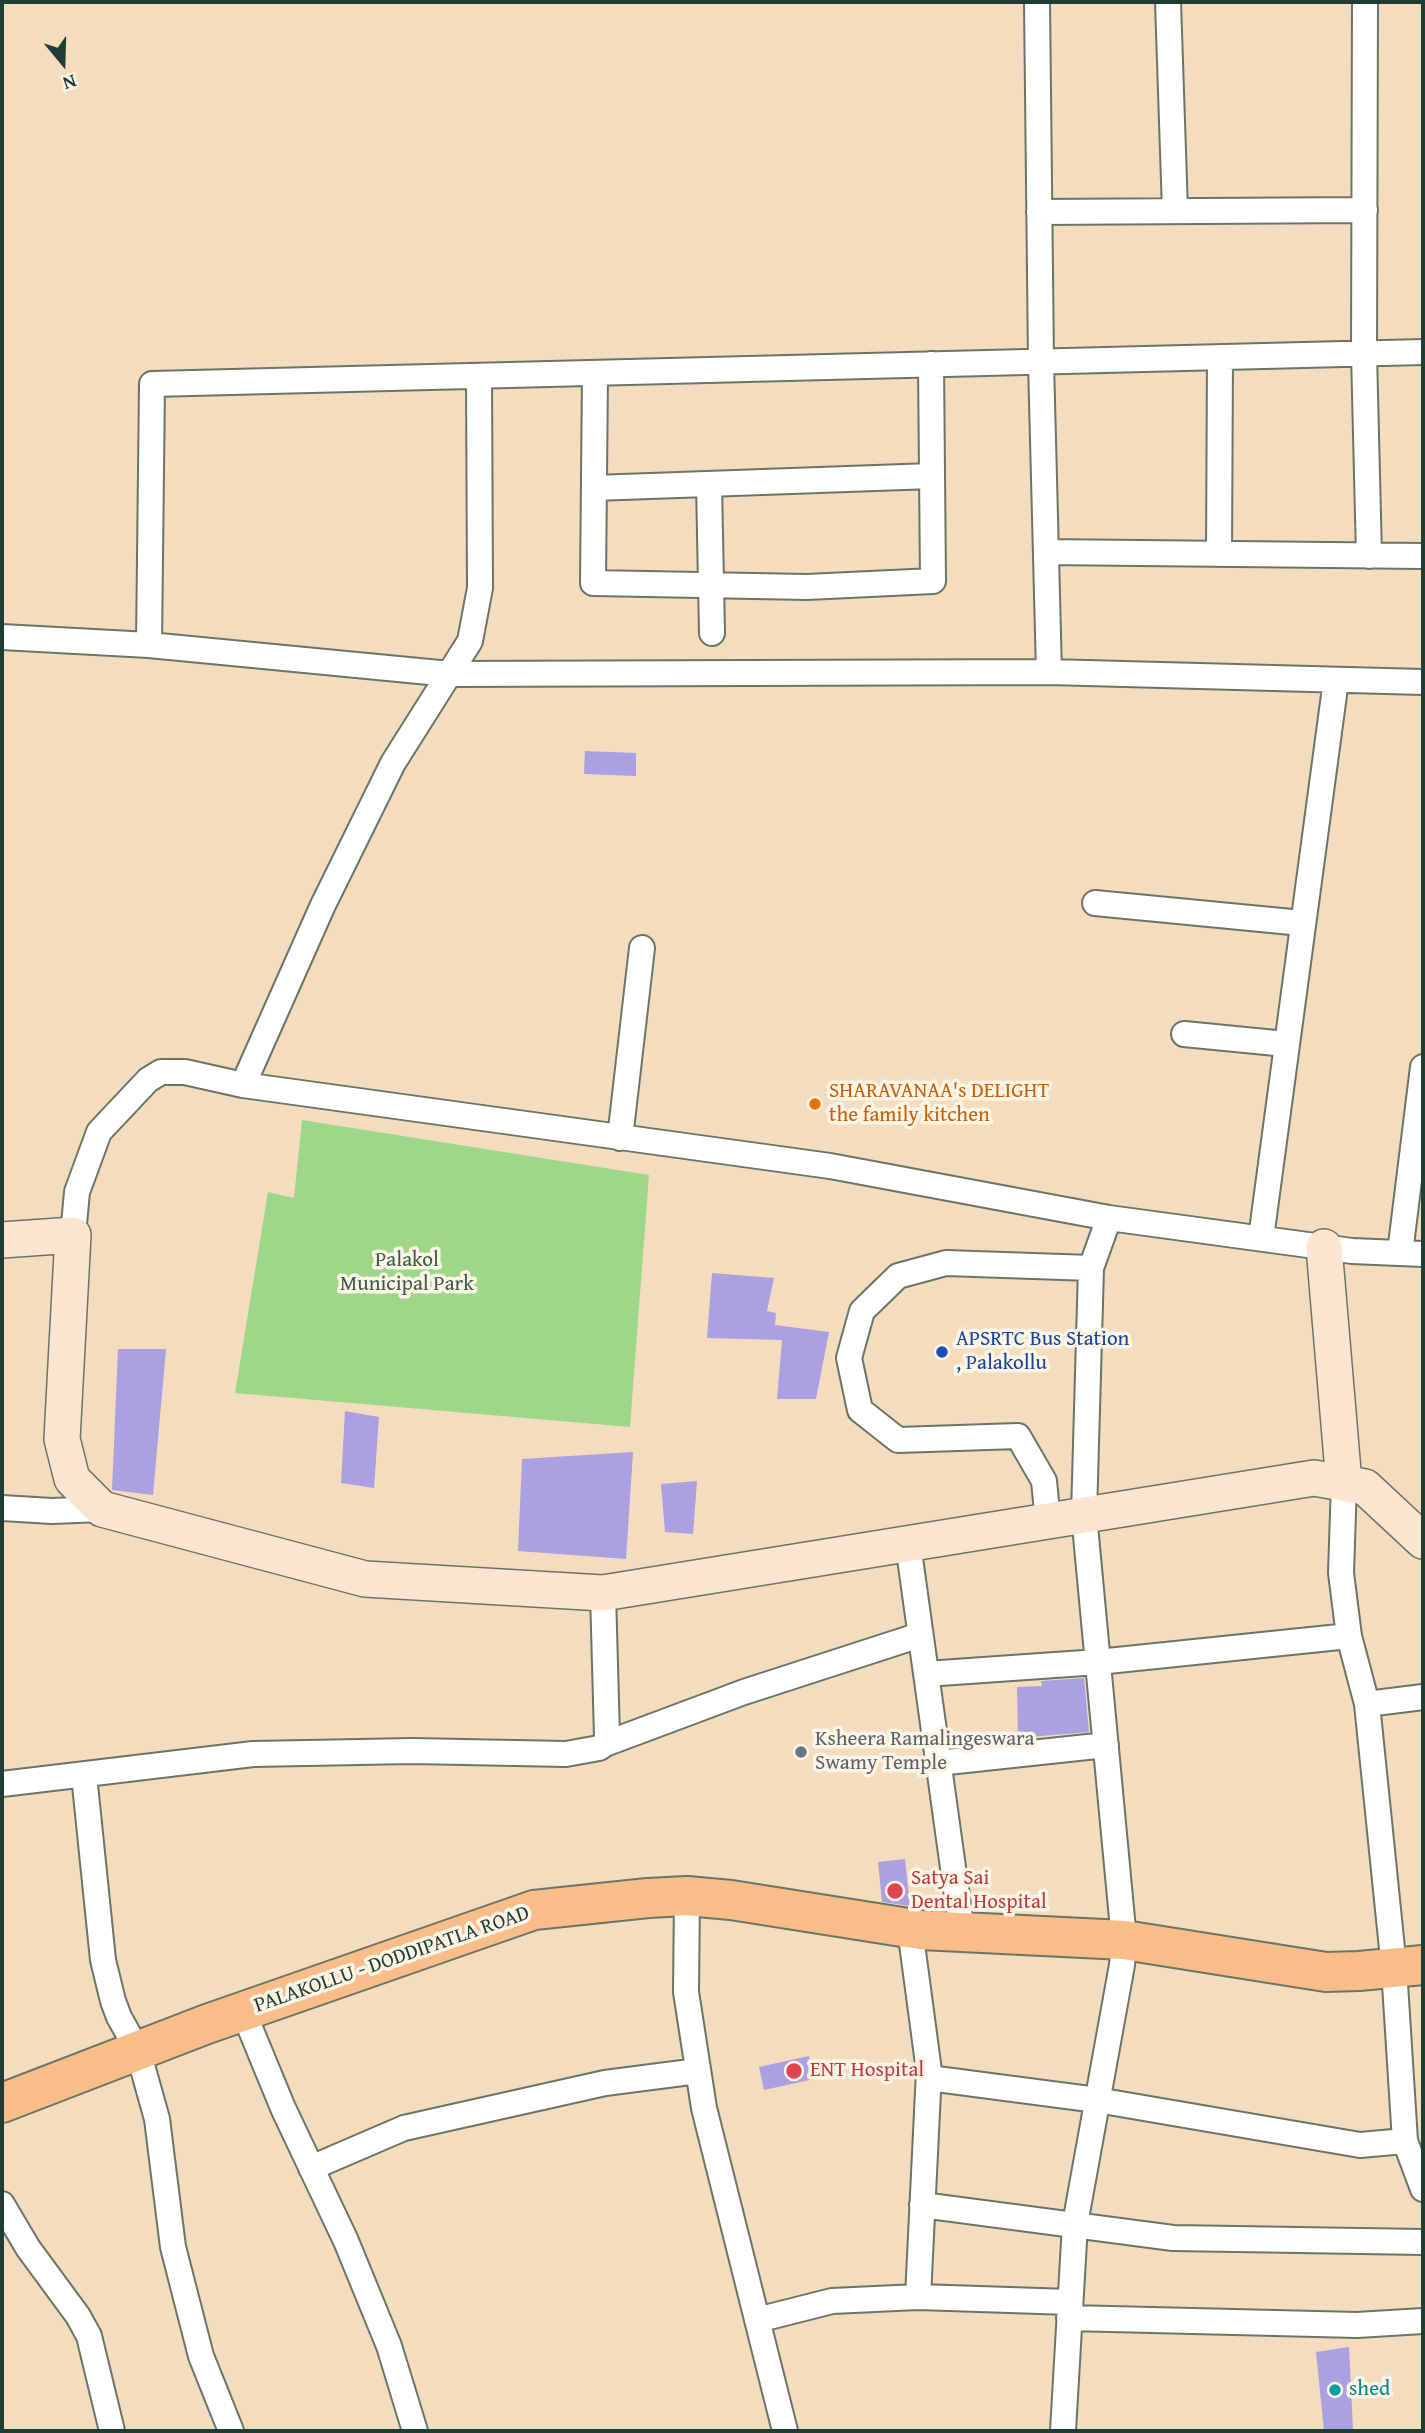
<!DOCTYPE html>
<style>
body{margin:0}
#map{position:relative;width:1425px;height:2433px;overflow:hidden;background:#f4dcbf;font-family:"Gentium Book Plus",serif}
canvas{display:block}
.frame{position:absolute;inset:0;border:4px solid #1f3d34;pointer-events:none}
.north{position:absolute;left:28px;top:28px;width:70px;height:70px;-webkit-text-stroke:5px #fcf5e5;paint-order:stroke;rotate:161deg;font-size:19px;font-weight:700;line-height:28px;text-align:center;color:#1f3d34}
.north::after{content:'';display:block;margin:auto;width:24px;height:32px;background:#1f3d34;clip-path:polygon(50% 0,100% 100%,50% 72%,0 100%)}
</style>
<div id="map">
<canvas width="1425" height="2433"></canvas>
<div class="frame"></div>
<div class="north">N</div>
</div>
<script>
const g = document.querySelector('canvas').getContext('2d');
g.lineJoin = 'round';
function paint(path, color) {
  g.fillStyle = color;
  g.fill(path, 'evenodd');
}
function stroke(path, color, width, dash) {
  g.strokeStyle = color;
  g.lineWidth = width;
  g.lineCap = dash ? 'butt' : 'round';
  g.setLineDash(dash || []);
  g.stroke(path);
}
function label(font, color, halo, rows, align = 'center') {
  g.font = font + ' "Gentium Book Plus",serif';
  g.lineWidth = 7;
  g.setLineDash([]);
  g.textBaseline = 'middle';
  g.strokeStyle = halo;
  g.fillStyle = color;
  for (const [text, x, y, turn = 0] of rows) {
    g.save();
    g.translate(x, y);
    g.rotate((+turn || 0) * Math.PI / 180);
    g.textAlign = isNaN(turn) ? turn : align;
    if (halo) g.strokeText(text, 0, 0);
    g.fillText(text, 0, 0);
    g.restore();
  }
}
paint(new Path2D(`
 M302,1120L649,1175L630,1427L235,1393L268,1192L294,1198Z`), '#9ed78a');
paint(new Path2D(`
 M585,751L636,753V776L584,774Z
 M712,1273L774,1278L767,1311L776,1313L775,1325L829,1332L816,1399H777L782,1340L707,1338Z
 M118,1349H166L153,1495L112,1490Z
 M345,1411L379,1417L374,1488L341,1483Z
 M633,1452L626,1559L518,1551L522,1459Z
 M697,1481L693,1534L665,1532L661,1484Z
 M1084,1678L1089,1732L1018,1738L1017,1687L1042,1686L1041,1681Z
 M905,1859L910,1906L882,1902L878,1862Z
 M809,2056L814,2079L764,2090L759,2067Z
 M1349,2347L1353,2429L1324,2431L1316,2352Z`), '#aba0e1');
const street = new Path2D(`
 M1037,2L1041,362L1049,672
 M1168,2L1175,211
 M1365,2L1364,353L1369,556
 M1039,212L1365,210
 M595,373L593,583L807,587L933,581L931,364
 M709,484L712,633
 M594,488L932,476
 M1046,552L1423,556
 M1219,554L1220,357
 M2,637L149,645L450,674L1049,672L1423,682
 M149,645L152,384L1423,352
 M1095,903L1302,923
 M1184,1034L1286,1044
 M243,1085L323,905L393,763L470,641L480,588L479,376
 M620,1138L642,948
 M73,1235L77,1192L99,1132L148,1080L161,1072H185L243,1085L830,1166L1109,1218L1352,1251L1423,1254
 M1261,1238L1336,680
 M1400,1253L1423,1067
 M1344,1483L1341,1573L1349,1636L1367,1704
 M2,1508L52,1511L102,1509
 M1048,1521L1044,1481L1018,1436L898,1440L860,1410L849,1358L862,1311L898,1276L946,1263L1091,1268
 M908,1544L962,1932
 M926,1674L1098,1662L1349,1636
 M1423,1697L1367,1704L1394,1968L1405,2141L1423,2189
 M605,1744L744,1692L920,1635
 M938,1763L1106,1745
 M84,1775L103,1960L113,2001L119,2017L138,2051L157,2119L173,2247L201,2356L231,2431
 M2,1784L253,1754L412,1751L566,1754L599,1748L605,1744L607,1737L603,1593
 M687,1896L686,1992L704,2108L785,2431
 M910,1929L929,2071L918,2297
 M243,2011L283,2108L346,2241L389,2346L415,2431
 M929,2078L1097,2100L1360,2145L1405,2141
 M311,2168L404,2128L605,2083L698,2071
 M2,2204L28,2248L78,2316L89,2336L112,2431
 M922,2205L1173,2238L1423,2242
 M1069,2318L1357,2325L1423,2321
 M757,2320L832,2301L918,2297L1070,2302
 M1063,2431L1075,2224L1122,1965L1124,1940L1084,1515L1091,1268L1109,1218`);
const secondary = new Path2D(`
 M2,1240L73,1235L62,1439L72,1479L102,1509L365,1579L603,1593L1314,1478L1365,1487L1423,1541
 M1324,1247L1344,1483`);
const primary = new Path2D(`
 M2,2103L207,2024L534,1910L648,1898L687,1896L731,1900L921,1930L1124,1940L1326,1972L1359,1971L1423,1965`);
stroke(street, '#6a7565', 28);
stroke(secondary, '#6a7565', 38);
stroke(primary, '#6a7565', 42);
stroke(street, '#fff', 24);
stroke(secondary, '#fce5d0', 35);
stroke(primary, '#f8bd89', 38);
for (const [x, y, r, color] of [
 [815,1104,7,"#e8710a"],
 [942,1352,7,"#1a4fb4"],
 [801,1752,7,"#6b7280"],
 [895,1891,9,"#e0444e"],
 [794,2071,9,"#e0444e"],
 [1335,2390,7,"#0f9aa8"]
]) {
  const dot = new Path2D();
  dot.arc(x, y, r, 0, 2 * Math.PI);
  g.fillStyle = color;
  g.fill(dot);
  stroke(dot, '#fcf5e5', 2.5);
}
label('21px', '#c56008', '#fcf5e5', [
 ["SHARAVANAA's DELIGHT",829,1092],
 ["the family kitchen",829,1116]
], 'left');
label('21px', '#385c45', '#fcf5e5', [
 ["Palakol",407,1261],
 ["Municipal Park",407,1285]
]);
label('21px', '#164399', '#fcf5e5', [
 ["APSRTC Bus Station",956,1340],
 [", Palakollu",956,1364]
], 'left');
label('21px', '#5b616d', '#fcf5e5', [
 ["Ksheera Ramalingeswara",815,1740],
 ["Swamy Temple",815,1764]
], 'left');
label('21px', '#be3a42', '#fcf5e5', [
 ["Satya Sai",911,1879],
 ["Dental Hospital",911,1903],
 ["ENT Hospital",810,2071]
], 'left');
label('21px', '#1f3d34', '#fcf5e5', [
 ["PALAKOLLU - DODDIPATLA ROAD",392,1960,-19]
]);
label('21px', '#0d838f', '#fcf5e5', [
 ["shed",1349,2390]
], 'left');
</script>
